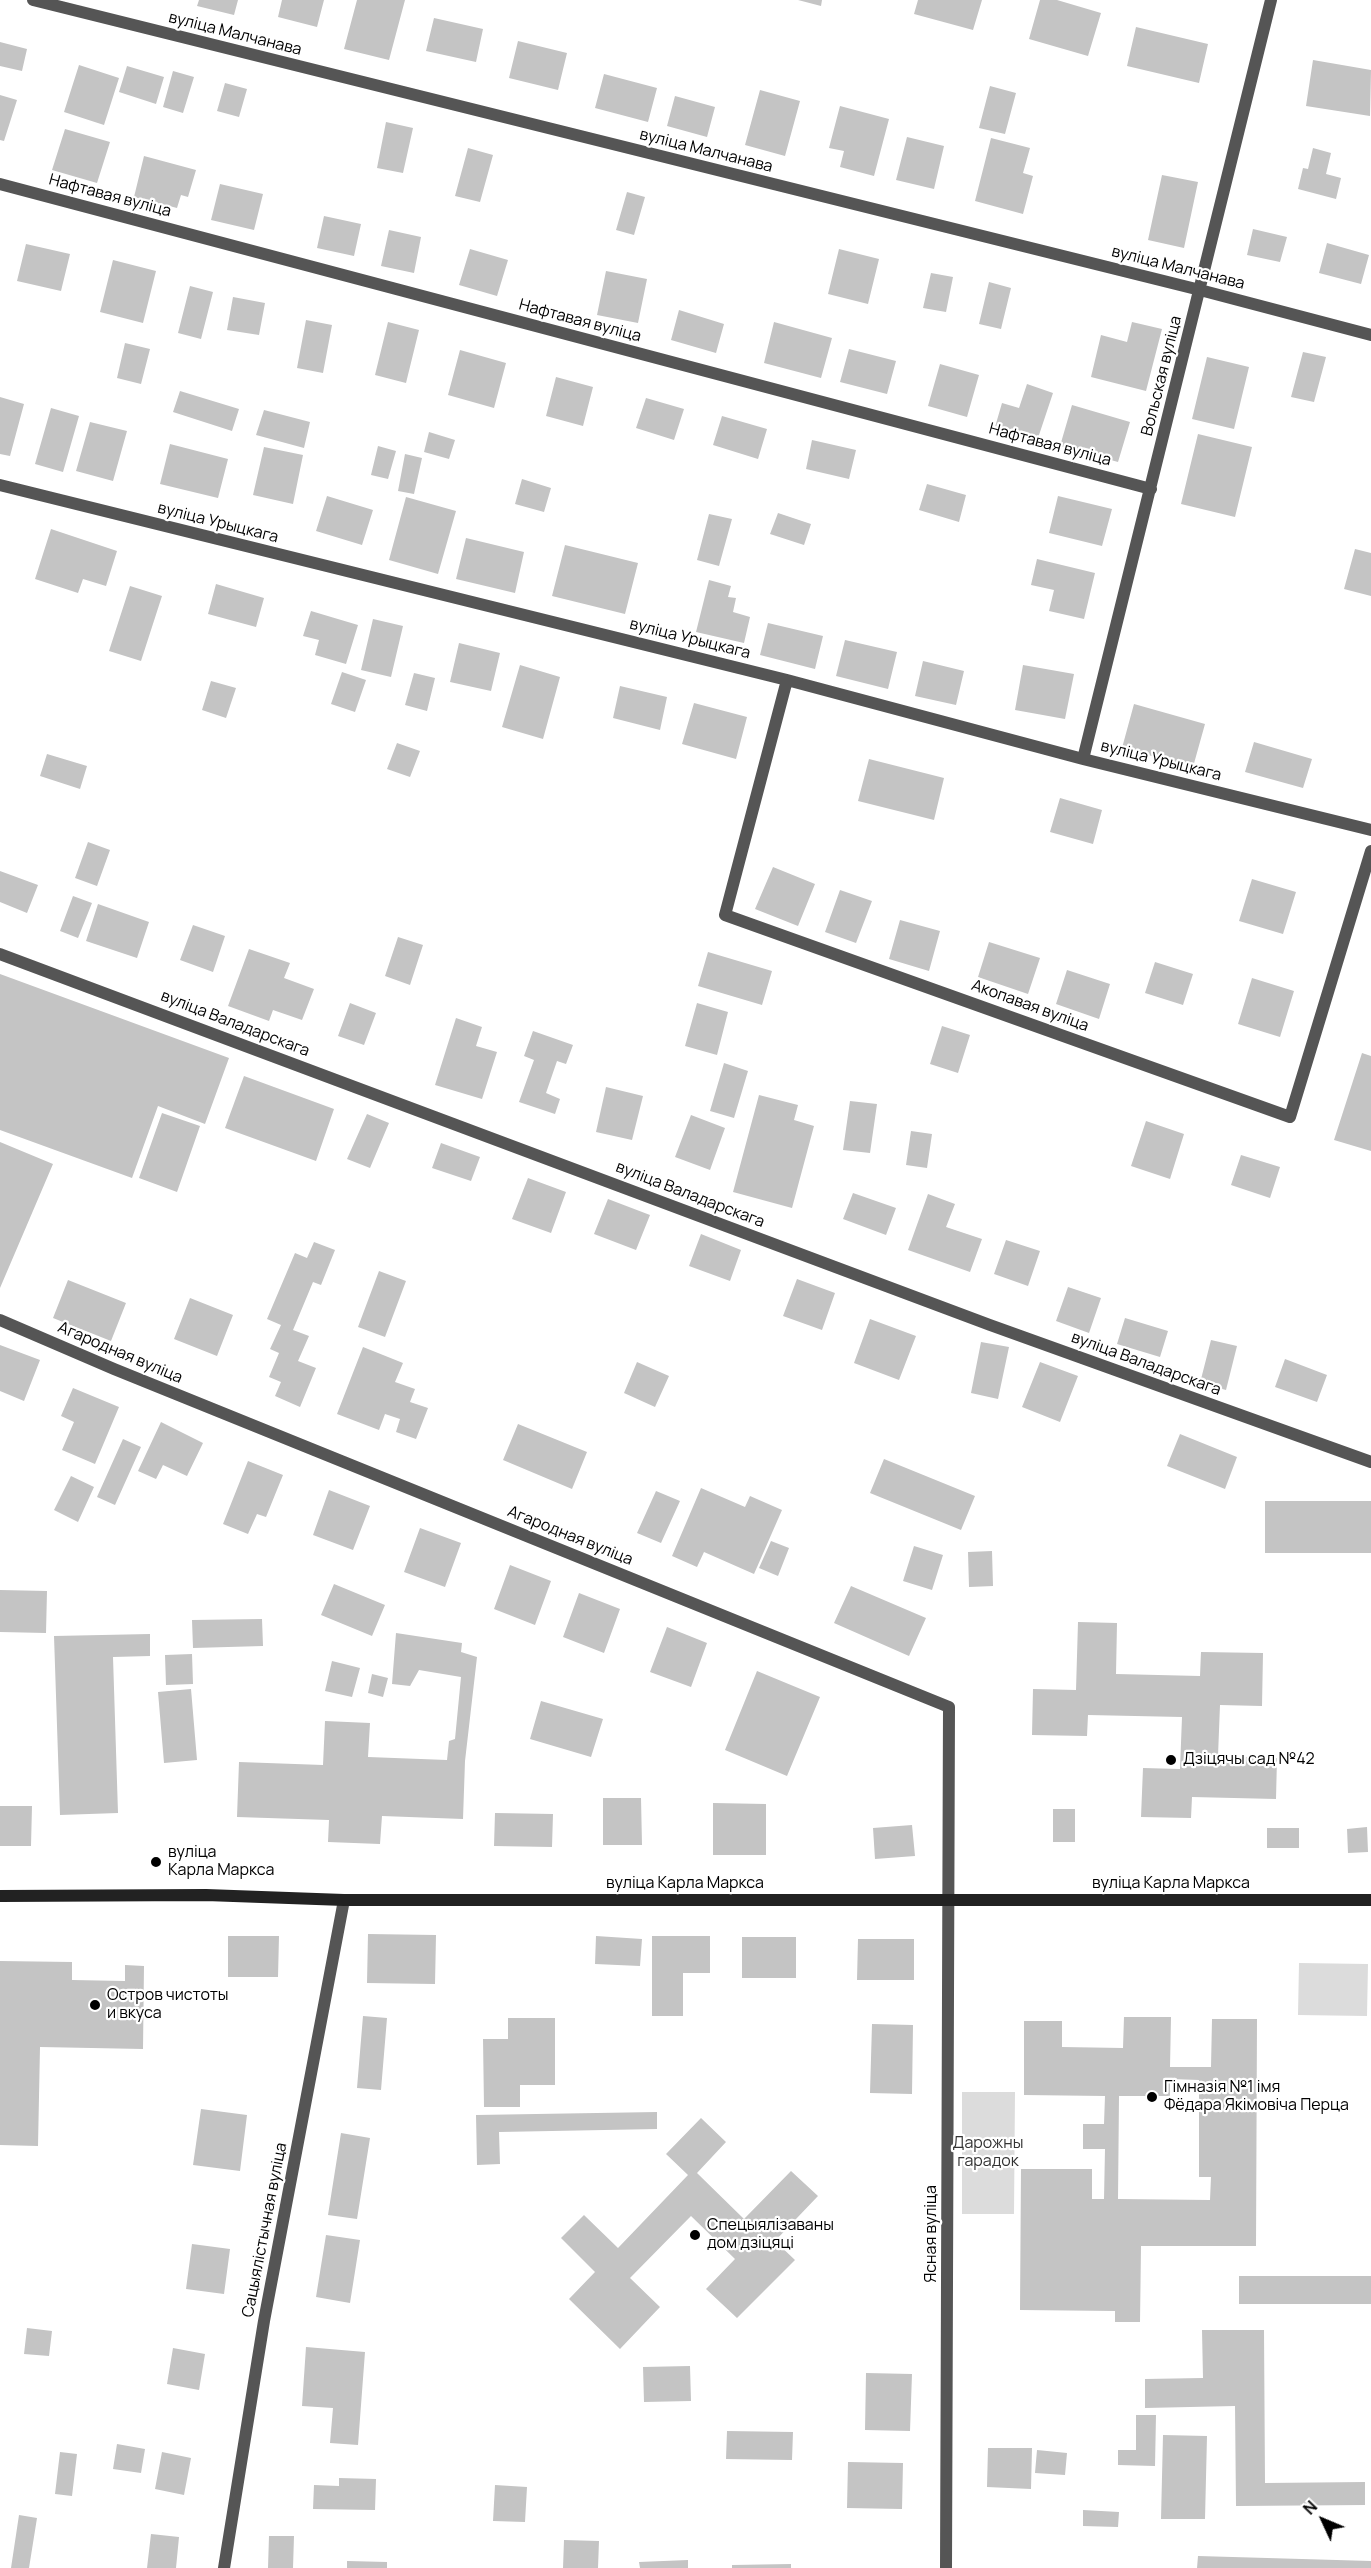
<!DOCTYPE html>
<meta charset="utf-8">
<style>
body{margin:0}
#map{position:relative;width:1371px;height:2568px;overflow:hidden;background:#fff;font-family:Manrope,sans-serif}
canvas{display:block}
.north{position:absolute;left:1293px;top:2490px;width:60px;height:60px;-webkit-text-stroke:4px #fff;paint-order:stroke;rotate:314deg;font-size:16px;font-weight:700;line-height:24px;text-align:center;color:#000}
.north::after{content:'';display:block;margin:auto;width:21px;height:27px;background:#000;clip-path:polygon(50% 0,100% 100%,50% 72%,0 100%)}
</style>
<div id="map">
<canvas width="1371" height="2568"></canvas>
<div class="north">N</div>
</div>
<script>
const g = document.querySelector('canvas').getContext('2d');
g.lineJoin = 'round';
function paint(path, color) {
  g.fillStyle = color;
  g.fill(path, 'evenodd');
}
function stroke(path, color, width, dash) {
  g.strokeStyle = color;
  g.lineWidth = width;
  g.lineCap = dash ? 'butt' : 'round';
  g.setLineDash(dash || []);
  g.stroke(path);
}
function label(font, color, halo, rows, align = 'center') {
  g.font = font + ' Manrope,sans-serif';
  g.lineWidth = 4.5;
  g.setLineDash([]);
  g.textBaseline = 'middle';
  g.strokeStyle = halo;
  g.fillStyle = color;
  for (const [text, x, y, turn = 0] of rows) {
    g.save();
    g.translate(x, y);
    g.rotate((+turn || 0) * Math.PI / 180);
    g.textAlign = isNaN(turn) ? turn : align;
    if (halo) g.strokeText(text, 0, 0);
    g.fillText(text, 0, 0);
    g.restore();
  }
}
paint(new Path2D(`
 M1299,1963L1368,1964L1367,2016L1298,2015Z
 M962,2092H1015L1014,2214H962Z`), '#dcdcdc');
paint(new Path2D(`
 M199,0H238L234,15L197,6Z
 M282,0H324L317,27L278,17Z
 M357,0H405L389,60L344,49Z
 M798,0H822L821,6Z
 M918,0H982L973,30L914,14Z
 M1040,0H1057L1101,13L1088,56L1029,39Z
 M434,18L483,29L476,62L426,51Z
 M1136,27L1208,44L1199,83L1127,66Z
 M518,41L567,53L558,90L509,78Z
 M0,42L27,49L22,71L0,66Z
 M1313,60L1371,70L1370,116L1306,106Z
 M79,65L119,78L104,125L64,112Z
 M127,66L164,77L156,104L119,92Z
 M173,71L194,77L183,113L163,107Z
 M604,74L657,88L648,122L595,108Z
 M225,83L247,89L239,117L217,111Z
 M990,86L1016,93L1005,134L979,128Z
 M760,90L800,101L785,156L745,145Z
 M0,95L17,100L4,141L0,140Z
 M675,96L715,107L707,137L667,126Z
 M840,106L889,119L874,176L840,167L844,151L829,148Z
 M386,122L413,128L403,173L377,168Z
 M65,129L110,142L97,183L52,170Z
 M907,137L944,146L934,189L896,180Z
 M991,138L1030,148L1023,173L1033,176L1023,214L975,201Z
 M468,148L493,155L480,202L455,196Z
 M1313,148L1331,153L1326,174L1341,178L1336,199L1298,189L1303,168L1308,169Z
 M144,156L196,170L188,197L181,195L177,208L134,197Z
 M1162,175L1198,182L1184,248L1148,240Z
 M220,184L263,194L254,230L211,220Z
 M627,192L645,197L634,235L616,230Z
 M324,216L361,224L354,256L317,248Z
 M1253,229L1287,237L1280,262L1247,255Z
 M389,230L421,237L414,273L381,266Z
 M1327,243L1369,255L1361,284L1319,273Z
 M26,244L70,254L61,291L17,281Z
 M470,249L508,260L497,296L459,285Z
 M839,249L879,259L868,304L828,294Z
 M113,260L156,271L143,323L100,312Z
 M606,271L647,279L638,323L597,315Z
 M931,273L953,277L946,312L923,308Z
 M989,282L1011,288L1001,329L979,324Z
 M190,286L213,292L201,339L178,333Z
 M233,297L265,303L259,335L227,330Z
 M679,310L724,324L716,353L671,340Z
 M306,320L332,325L323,373L297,368Z
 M388,322L419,330L406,383L375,375Z
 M774,322L832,338L821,378L764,363Z
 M1132,322L1162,329L1146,391L1091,377L1101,335L1127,342Z
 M125,343L150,349L141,384L117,378Z
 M849,349L896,361L887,394L840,382Z
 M460,350L506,363L494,408L448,395Z
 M1303,352L1326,357L1314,402L1291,397Z
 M1207,357L1249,367L1234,429L1192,419Z
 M940,364L979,375L967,417L928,406Z
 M556,377L593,387L583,426L546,416Z
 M1027,384L1053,393L1037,441L995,427L1002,403L1019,408Z
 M180,391L239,409L232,431L173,412Z
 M0,397L24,404L10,456L0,454Z
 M646,398L684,409L674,440L636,428Z
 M1072,405L1130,422L1118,462L1060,446Z
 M51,408L79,416L63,472L35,464Z
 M264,410L310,422L304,448L256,435Z
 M722,416L767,429L758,459L713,445Z
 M90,422L127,431L113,481L76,471Z
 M429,432L455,440L449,459L424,452Z
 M1198,434L1252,447L1235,517L1181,504Z
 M812,440L856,450L849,479L806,469Z
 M170,444L228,459L218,498L160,484Z
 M378,446L396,451L388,479L371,475Z
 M264,447L303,455L293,504L253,495Z
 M405,454L422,458L414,494L398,491Z
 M522,479L551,488L544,512L515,504Z
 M927,484L966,495L959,522L919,510Z
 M327,496L373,510L362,545L316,531Z
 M1058,496L1112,509L1102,546L1049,533Z
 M406,497L456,511L438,574L389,560Z
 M778,513L811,524L804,545L770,534Z
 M709,514L732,519L719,566L697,560Z
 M51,529L117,551L106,586L83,579L78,593L35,579Z
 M466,538L524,552L515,593L456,579Z
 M565,545L638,563L625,614L552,596Z
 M1355,549L1371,553V596L1344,589Z
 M1037,559L1095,573L1084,619L1049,611L1054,590L1031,585Z
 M709,580L731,586L728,597L736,598L733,612L750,617L744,643L696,632Z
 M216,584L264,598L256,627L208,614Z
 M130,586L162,596L141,661L109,651Z
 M311,611L358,625L346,664L315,655L319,640L303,636Z
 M373,619L403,626L391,677L361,670Z
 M768,623L823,636L815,669L760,655Z
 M845,640L897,652L888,689L836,676Z
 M459,643L500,653L491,691L450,682Z
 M923,661L964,671L956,705L915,696Z
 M520,665L560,677L543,739L502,727Z
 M1023,665L1074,674L1065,719L1015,710Z
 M342,672L366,680L355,712L331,704Z
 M414,673L435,678L427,711L405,705Z
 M211,681L236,688L226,718L202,710Z
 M620,686L667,697L660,730L613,718Z
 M694,703L747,717L736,759L682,744Z
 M1134,704L1205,724L1193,767L1122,748Z
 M1254,742L1312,759L1303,788L1245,772Z
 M397,743L420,751L410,777L387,769Z
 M47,754L87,766L80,789L40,776Z
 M869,759L944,778L934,820L858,801Z
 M1060,798L1102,810L1093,844L1050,832Z
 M88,842L110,850L97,886L75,878Z
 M773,867L815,884L798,926L755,909Z
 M0,871L38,885L27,913L0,902Z
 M1252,879L1296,892L1283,934L1239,921Z
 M840,890L872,901L856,943L825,932Z
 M73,896L92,903L78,938L60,931Z
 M98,904L149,922L137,958L86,941Z
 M900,920L940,931L929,971L889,959Z
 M193,925L225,936L213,972L180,960Z
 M398,937L423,945L410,985L385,976Z
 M989,942L1040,958L1028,994L978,977Z
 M249,949L290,963L284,978L314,989L302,1020L273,1010L269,1021L228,1006Z
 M708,952L772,971L762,1005L698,986Z
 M1155,962L1193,974L1183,1005L1145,993Z
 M1067,970L1110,984L1099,1019L1056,1004Z
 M0,974L229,1058L205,1124L158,1106L132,1178L0,1130Z
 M1252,978L1294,991L1280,1037L1238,1024Z
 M350,1003L376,1013L364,1045L338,1036Z
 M697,1003L728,1012L717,1055L685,1046Z
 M456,1018L482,1027L476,1046L497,1052L482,1099L435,1085Z
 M942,1026L970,1035L958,1073L930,1064Z
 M533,1031L573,1045L566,1064L557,1061L546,1093L560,1099L555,1114L519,1102L534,1060L524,1056Z
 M1362,1053L1371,1056V1151L1334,1140Z
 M724,1063L748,1071L734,1118L710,1111Z
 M244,1076L334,1109L316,1161L225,1128Z
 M606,1087L643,1096L632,1140L596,1132Z
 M759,1095L798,1105L794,1120L814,1126L792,1208L733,1192Z
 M850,1101L877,1104L870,1153L843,1150Z
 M162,1113L200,1126L177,1192L139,1178Z
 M367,1114L389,1123L370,1168L347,1159Z
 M691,1115L725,1128L710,1170L675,1157Z
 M1146,1121L1184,1134L1170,1179L1131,1166Z
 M911,1131L932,1134L927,1168L906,1165Z
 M0,1142L53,1164L0,1288Z
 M441,1143L480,1157L471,1181L432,1168Z
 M1241,1155L1280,1167L1270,1198L1231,1185Z
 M528,1178L566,1192L551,1233L512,1219Z
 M853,1193L896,1208L886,1235L843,1219Z
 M928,1194L955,1204L946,1227L982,1239L970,1272L908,1250Z
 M608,1199L650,1215L636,1250L594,1234Z
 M701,1234L741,1250L730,1281L689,1266Z
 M1006,1240L1040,1251L1028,1286L994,1274Z
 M314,1242L335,1250L321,1285L313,1282L293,1330L309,1336L298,1361L316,1368L300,1407L275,1396L281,1382L269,1377L279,1353L270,1349L281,1325L267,1319L295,1253L307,1258Z
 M379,1271L406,1281L385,1337L358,1327Z
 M797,1279L835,1293L822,1330L783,1316Z
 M68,1280L126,1303L111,1341L53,1318Z
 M1068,1287L1101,1298L1089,1333L1056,1321Z
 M190,1298L233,1315L217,1356L174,1339Z
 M1125,1318L1168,1331L1160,1357L1117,1344Z
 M870,1319L916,1336L899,1380L854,1363Z
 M1211,1340L1237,1346L1226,1390L1200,1383Z
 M981,1342L1009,1347L998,1399L971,1393Z
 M0,1345L40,1360L24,1401L0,1391Z
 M363,1347L403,1363L395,1382L415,1389L410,1402L428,1408L416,1439L396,1432L400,1419L385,1414L379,1430L337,1414Z
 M1285,1359L1327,1375L1317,1402L1275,1387Z
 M637,1362L669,1376L655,1407L624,1393Z
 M1040,1362L1078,1376L1060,1422L1022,1407Z
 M73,1388L119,1407L95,1464L62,1450L74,1422L61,1416Z
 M161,1422L203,1443L187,1476L163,1465L156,1479L138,1471Z
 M518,1424L587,1452L572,1489L503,1460Z
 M1180,1434L1237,1457L1225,1489L1167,1466Z
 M123,1439L141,1447L115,1505L97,1497Z
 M884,1459L975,1496L961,1530L870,1493Z
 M248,1461L283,1475L266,1517L257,1514L248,1534L223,1524Z
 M71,1476L94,1487L78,1522L54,1510Z
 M701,1488L745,1507L750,1496L782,1510L754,1574L704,1552L697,1567L672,1556Z
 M329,1490L370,1506L353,1550L313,1535Z
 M656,1491L680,1501L661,1543L637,1533Z
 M1265,1501H1371V1553H1265Z
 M420,1528L461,1543L445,1587L404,1572Z
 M771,1541L789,1548L778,1576L759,1568Z
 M914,1546L943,1555L932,1590L903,1581Z
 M992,1551L993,1586L969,1587L968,1552Z
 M510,1565L551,1581L535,1625L494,1609Z
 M334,1584L385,1605L372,1636L321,1615Z
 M851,1586L926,1618L909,1656L834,1623Z
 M0,1590L47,1591L46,1633L0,1632Z
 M579,1593L620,1609L604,1653L563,1637Z
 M262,1619L263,1646L193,1648L192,1620Z
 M1078,1622L1117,1623L1116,1674L1200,1676L1201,1652L1263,1653L1262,1706L1220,1705L1218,1756L1277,1758L1276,1799L1192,1797L1191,1818L1141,1817L1143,1768L1180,1769L1182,1717L1088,1715L1087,1736L1032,1735L1033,1689L1076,1690Z
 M667,1627L707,1643L691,1687L650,1672Z
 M396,1633L462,1643L461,1652L477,1657L465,1761L463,1819L382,1816L380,1844L328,1842L329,1820L237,1817L239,1762L323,1765L325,1721L370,1723L368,1757L447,1760L449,1741L455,1739L461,1677L419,1670L410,1686L392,1684Z
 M150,1634V1656L113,1657L118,1813L60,1815L54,1636Z
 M192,1654L193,1684L166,1685L165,1655Z
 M332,1661L360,1668L352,1697L325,1691Z
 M757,1671L820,1697L787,1776L725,1750Z
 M372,1674L388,1678L383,1697L368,1693Z
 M191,1689L197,1760L164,1763L158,1692Z
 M541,1701L603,1719L591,1757L530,1739Z
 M603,1798H641L642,1845H603Z
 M713,1803L766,1804V1855H713Z
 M0,1806H32L31,1846H0Z
 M1053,1809H1075V1842H1053Z
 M495,1813L553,1814L552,1847L494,1846Z
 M912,1825L915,1856L875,1859L873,1828Z
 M1367,1827L1368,1852L1348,1853L1347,1829Z
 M1267,1828H1299V1848H1267Z
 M368,1934L436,1935L435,1984L367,1983Z
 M228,1936H279L278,1977H228Z
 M596,1936L642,1939L640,1966L595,1964Z
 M652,1936H710V1973H683V2016H652Z
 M742,1937H796V1978H742Z
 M858,1939H914V1980H857Z
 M0,1961L72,1962V1980L125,1981V1965L144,1966L143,2049L40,2047L38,2146L0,2145Z
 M363,2016L387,2018L381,2090L357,2088Z
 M1124,2017H1171L1170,2067H1211L1212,2019H1257L1256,2246H1141L1140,2322H1115V2311L1020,2310L1021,2169H1092V2199H1104L1105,2149H1083V2124H1104L1105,2096L1024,2095V2021H1062V2047L1123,2048ZM1170,2079L1199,2080V2177H1211L1210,2200L1118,2199L1119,2096H1170Z
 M508,2018H555V2085H520V2107H484L483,2039H508Z
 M872,2024L913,2025L912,2094L870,2093Z
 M201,2109L247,2115L240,2171L193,2165Z
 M657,2112V2129L499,2132L500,2164L477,2165L476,2115Z
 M701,2118L726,2142L697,2173L744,2219L791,2171L818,2196L775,2241L795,2260L737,2318L706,2289L735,2259L691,2216L630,2278L660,2307L620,2349L569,2299L595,2272L561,2238L584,2215L618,2248L688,2175L666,2154Z
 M341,2133L370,2138L357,2219L328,2215Z
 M326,2235L360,2240L350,2303L316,2297Z
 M192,2244L230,2249L224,2294L186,2289Z
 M1239,2276H1371V2304H1239Z
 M27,2328L52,2331L49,2356L24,2354Z
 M1202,2330H1264L1265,2483L1365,2482V2505L1236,2506L1235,2406L1145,2408V2379L1203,2378Z
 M306,2347L365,2352L358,2445L330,2443L333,2408L302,2406Z
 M173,2348L205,2354L199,2390L167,2384Z
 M690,2366L691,2401L644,2402L643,2367Z
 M866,2373L912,2374L910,2431L865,2430Z
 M1136,2415H1156L1155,2466L1118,2465V2450H1136Z
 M727,2431L793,2432L792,2460L726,2459Z
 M1163,2435L1207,2436L1205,2519H1161Z
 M117,2444L145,2449L141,2473L113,2469Z
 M988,2448H1032L1031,2489L987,2487Z
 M1037,2450L1067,2453L1065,2475L1035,2473Z
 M60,2452L77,2454L72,2496L55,2494Z
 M162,2452L191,2458L184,2495L155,2489Z
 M848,2462L903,2463L902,2509L847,2508Z
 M339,2478L376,2479L375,2510L313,2509L314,2485L339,2486Z
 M495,2485L527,2487L525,2522L493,2521Z
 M1083,2510L1119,2512L1118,2527L1083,2526Z
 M19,2515L37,2518L29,2568H11Z
 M151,2534L179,2537L176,2568H147Z
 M269,2536H294L293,2568H268Z
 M564,2540L599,2541L598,2568H563Z
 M1198,2556L1371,2561V2568H1197Z
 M688,2560V2568H640L639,2562Z
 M347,2561L387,2562V2568H347Z
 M791,2564V2568H732V2565Z`), '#c4c4c4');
stroke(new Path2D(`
 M33,0L1200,290L1371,335
 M0,184L1151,489
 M0,485L787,680L1083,759L1371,830
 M787,680L725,915L1290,1117L1371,851
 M1083,759L1271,0
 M0,954L990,1325L1371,1462
 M0,1320L114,1369L949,1707L946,2568
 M224,2568L264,2321L344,1900`), '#555', 12);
stroke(new Path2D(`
 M0,1896L206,1895L344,1900H1371`), '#222', 12);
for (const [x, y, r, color] of [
 [1171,1760,6,"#000"],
 [156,1862,6,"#000"],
 [95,2005,6,"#000"],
 [1152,2097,6,"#000"],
 [695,2235,6,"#000"]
]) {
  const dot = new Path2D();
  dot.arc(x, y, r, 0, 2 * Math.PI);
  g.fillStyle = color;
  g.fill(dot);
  stroke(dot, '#fff', 2);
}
label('16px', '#000', '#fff', [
 ["вуліца Малчанава",235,34,14],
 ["вуліца Малчанава",706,151,14],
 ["Нафтавая вуліца",110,196,15],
 ["вуліца Малчанава",1178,268,14],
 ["Нафтавая вуліца",580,321,15],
 ["Вольская вуліца",1162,376,-76],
 ["Нафтавая вуліца",1050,445,15],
 ["вуліца Урыцкага",218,523,14],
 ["вуліца Урыцкага",690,639,14],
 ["вуліца Урыцкага",1161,761,14],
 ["Акопавая вуліца",1030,1006,20],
 ["вуліца Валадарскага",235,1024,21],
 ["вуліца Валадарскага",690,1195,21],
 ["Агародная вуліца",120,1353,23],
 ["вуліца Валадарскага",1146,1364,20],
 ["Агародная вуліца",570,1536,22],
 ["вуліца Карла Маркса",685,1884],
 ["вуліца Карла Маркса",1171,1884],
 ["Сацыялістычная вуліца",265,2230,-79],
 ["Ясная вуліца",932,2234,-90]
]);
label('16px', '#000', '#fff', [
 ["Дзіцячы сад №42",1183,1760],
 ["вуліца",168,1853],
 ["Карла Маркса",168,1871],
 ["Остров чистоты",107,1996],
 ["и вкуса",107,2014],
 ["Гімназія №1 імя",1164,2088],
 ["Фёдара Якімовіча Перца",1164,2106],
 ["Спецыялізаваны",707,2226],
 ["дом дзіцяці",707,2244]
], 'left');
label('16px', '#333', '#fff', [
 ["Дарожны",988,2144],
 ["гарадок",988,2162]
]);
</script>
